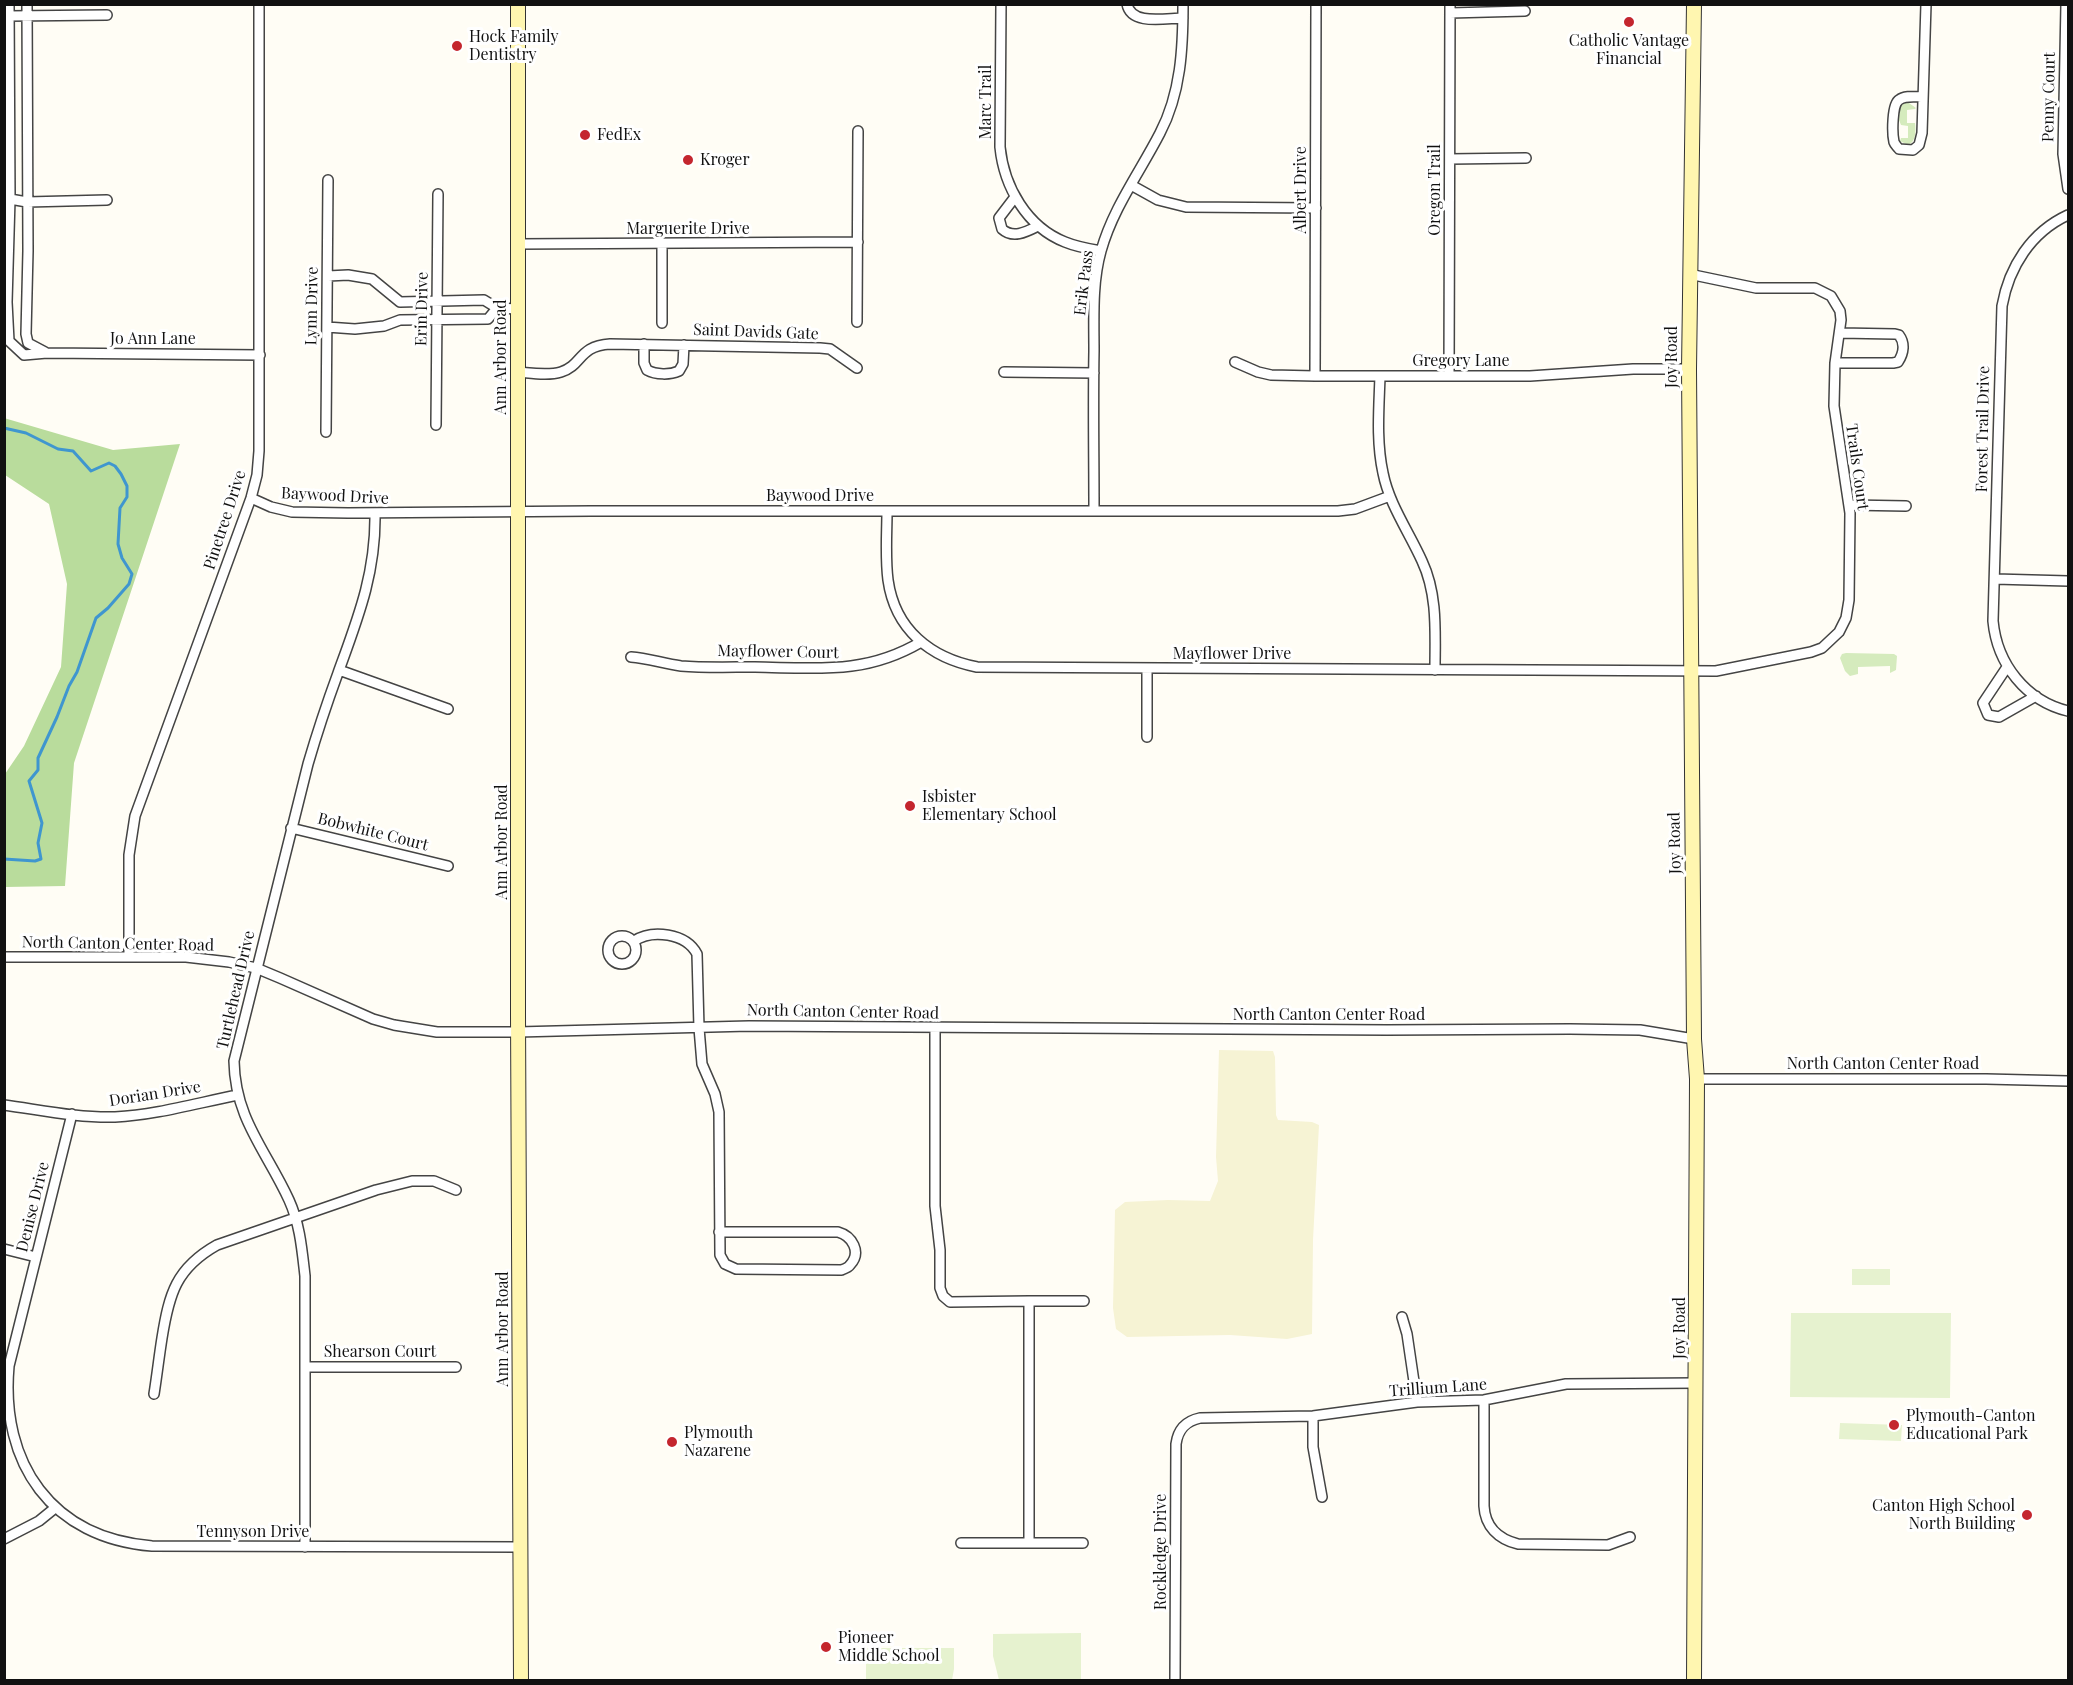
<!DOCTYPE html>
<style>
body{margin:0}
#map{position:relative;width:2073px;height:1685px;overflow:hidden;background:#fffdf5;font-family:"Playfair Display",serif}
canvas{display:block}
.frame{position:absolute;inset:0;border:6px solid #111;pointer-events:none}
</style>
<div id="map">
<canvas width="2073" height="1685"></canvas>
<div class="frame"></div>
</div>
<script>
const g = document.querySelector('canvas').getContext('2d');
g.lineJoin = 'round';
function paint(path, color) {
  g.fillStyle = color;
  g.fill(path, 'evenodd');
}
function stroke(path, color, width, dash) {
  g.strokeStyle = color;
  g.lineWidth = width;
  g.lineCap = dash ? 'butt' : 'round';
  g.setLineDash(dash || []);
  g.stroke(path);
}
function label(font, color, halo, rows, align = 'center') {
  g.font = font + ' "Playfair Display",serif';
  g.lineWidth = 6;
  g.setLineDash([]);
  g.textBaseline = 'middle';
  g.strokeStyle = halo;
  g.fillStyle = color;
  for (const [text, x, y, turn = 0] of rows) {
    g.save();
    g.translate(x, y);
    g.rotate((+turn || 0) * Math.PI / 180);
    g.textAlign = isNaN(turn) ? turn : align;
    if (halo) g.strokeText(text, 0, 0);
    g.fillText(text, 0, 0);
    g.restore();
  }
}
paint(new Path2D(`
 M1219,1050L1273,1051L1275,1057L1276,1115L1278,1120L1312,1122L1319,1125L1313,1240L1312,1334L1287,1339L1230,1335L1127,1337L1116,1329L1113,1308L1115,1210L1125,1202L1168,1200L1210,1201L1218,1181L1216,1157Z`), '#f6f3d4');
paint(new Path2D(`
 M1904,103H1909L1916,108L1915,109L1907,110V123H1915C1916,131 1916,142 1908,145L1900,141L1901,138H1908V126L1901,125L1899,120L1900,107Z
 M1846,653L1894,654L1897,656L1896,670L1890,673V666L1858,667V674L1850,676L1845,671L1840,658L1842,654Z`), '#d5ebbd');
paint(new Path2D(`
 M4,418L113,450L180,444L74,763L65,886L5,887V774L24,746L61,667L67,584L49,504L5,475Z`), '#b9dc9c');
paint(new Path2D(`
 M1852,1269H1890V1285H1852Z
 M1791,1313H1951L1950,1398L1790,1397Z
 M1840,1423L1902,1425L1901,1441L1839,1439Z
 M1081,1633V1680H999L993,1656V1634Z
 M866,1648H954V1669L952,1680H866Z`), '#e6f2cf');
stroke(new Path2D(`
 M4,428L26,433L58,449L73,451L91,471L109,463L115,466L121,474L127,486V497L120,508L118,544L122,558L132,574L129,584L108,608L96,618L77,672L69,686L57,717L38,758V770L29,781L42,823L38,843L41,859L35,861L4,859`), '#3f96cf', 3);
const street = new Path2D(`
 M9,4L10,199L7,302L9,341L24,355L47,353L260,355
 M27,4L28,251L26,334L28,343L45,352
 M1001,4L1000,147C1004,187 1027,227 1065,242C1077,247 1089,249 1101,251
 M1127,4C1131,26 1166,18 1183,18
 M2066,4L2063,154L2068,189
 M1450,13L1525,11
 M9,16L107,15
 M1923,97C1916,97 1905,95 1899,100C1892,104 1892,133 1894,142C1895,145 1897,146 1899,149L1913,150L1919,145L1922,133L1926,4
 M1450,159L1526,158
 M1131,185L1158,200L1186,207L1316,208
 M1015,197L999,218L1002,229C1013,239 1026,232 1038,226
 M10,199L27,202L107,200
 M2068,215C2031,232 2009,267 2002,306L1993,621C1997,664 2026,701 2068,711
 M518,244L858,242
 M662,244V323
 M328,276L348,275L372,279L400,302L484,300L497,308L518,309
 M857,322L858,131
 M327,327L355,329L384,326L400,320L488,319L497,308
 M644,344V363L647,370C656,375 670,375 679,371L683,364L684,345
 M1235,362L1258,372L1271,375L1315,376H1530L1633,369H1689
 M1835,363H1893L1898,362C1904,353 1905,343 1899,335L1895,334L1840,333
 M518,372C531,373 548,376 561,372C583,365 578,346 610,344L820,348L830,349L857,368
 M1004,372L1094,373
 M1315,376L1316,4
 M1380,376C1379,408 1376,441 1383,473C1389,504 1409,532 1422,561C1438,595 1435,633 1435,670
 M1449,376L1450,4
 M436,425L438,194
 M326,432L328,180
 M251,498L271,507L292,512L348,513L591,511H1338L1355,509L1390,496
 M1849,505L1906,506
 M1094,510C1094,457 1093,404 1094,351C1094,318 1092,283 1101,251C1113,208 1140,172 1160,133C1181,93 1183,48 1183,4
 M887,511C887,533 885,557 888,580C895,630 931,658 977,667L1716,671L1811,652L1822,648L1839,632L1846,618L1849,600L1850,513L1834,406L1835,363L1841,320L1840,311L1831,296L1815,288H1756L1689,274
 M1995,579L2068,581
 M631,657C648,658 664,664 681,666C705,668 731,667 755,667C817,668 865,675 921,642
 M2007,667L1983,703L1988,715L1999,717L2036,696
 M1147,668V737
 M339,670L448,709
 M291,828L448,866
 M608 950a14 14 0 1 1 28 0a14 14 0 1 1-28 0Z
 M634,941C652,929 686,933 697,954L699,1028L702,1064L715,1094L719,1112L720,1255L725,1264L736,1269L841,1270C844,1269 848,1268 850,1265C862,1252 852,1236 838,1232H719
 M4,957H186L229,962L256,968L280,978L373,1019L394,1025L437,1032H518L749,1026L1387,1030L1570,1029L1640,1030L1694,1039
 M129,957V855L135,816L251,498L257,475L259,451V4
 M935,1028V1206L940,1250V1288L943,1296L950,1302L1029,1301V1543H961
 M1697,1079H1986L2068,1081
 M4,1105C41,1110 78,1118 115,1117C156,1115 197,1103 238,1095
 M72,1114L9,1366C0,1464 52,1538 152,1546L520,1547
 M4,1249L36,1257
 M1029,1301H1084
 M1402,1317L1407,1334L1417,1402
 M305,1367H456
 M154,1394C157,1375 159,1357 162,1338C169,1294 176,1268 217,1245L376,1190L412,1181H434L456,1190
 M1484,1400V1506C1485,1526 1498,1539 1518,1544L1608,1545L1630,1537
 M1313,1416V1447L1322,1497
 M4,1539L39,1521L55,1508
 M1029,1543H1083
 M305,1547V1276C302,1250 300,1224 289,1200C266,1150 235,1119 234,1061L308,764C317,733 327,703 338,673C358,618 376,573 375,513
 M1175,1680L1176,1444C1178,1429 1186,1421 1200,1418L1313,1416L1417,1402L1484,1400L1566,1384L1696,1383`);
const secondary = new Path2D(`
 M518,4V1015L521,1680
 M1694,4L1689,369L1694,1039L1697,1079L1694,1680`);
stroke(street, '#444', 12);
stroke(secondary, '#333', 16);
stroke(street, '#fff', 9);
stroke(secondary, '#fff6b0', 14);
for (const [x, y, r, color] of [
 [1629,22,6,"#c4262e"],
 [457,46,6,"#c4262e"],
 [585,135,6,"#c4262e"],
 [688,160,6,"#c4262e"],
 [910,806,6,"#c4262e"],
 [1894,1425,6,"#c4262e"],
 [672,1442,6,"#c4262e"],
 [2027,1515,6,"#c4262e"],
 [826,1647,6,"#c4262e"]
]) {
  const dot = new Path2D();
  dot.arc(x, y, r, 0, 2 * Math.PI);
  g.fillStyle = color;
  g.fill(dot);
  stroke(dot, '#fff', 2);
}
label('16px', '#111', '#fff', [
 ["Hock Family",469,37],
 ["Dentistry",469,55],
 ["Catholic Vantage",1629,41,"center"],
 ["Financial",1629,59,"center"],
 ["FedEx",597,135],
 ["Kroger",700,160],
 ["Isbister",922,797],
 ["Elementary School",922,815],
 ["Plymouth-Canton",1906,1416],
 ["Educational Park",1906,1434],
 ["Plymouth",684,1433],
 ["Nazarene",684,1451],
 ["Canton High School",2015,1506,"right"],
 ["North Building",2015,1524,"right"],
 ["Pioneer",838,1638],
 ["Middle School",838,1656]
], 'left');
label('16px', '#111', '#fff', [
 ["Penny Court",2049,97,-89],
 ["Marc Trail",986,102,-90],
 ["Albert Drive",1301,190,-90],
 ["Oregon Trail",1435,190,-90],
 ["Marguerite Drive",688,229],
 ["Erik Pass",1084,283,-83],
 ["Lynn Drive",312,306,-89],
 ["Erin Drive",422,309,-89],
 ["Saint Davids Gate",756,332,2],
 ["Jo Ann Lane",153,339],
 ["Ann Arbor Road",501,357,-90],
 ["Joy Road",1672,357,-90],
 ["Gregory Lane",1461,361],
 ["Forest Trail Drive",1983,429,-89],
 ["Trails Court",1857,467,82],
 ["Baywood Drive",335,496,3],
 ["Baywood Drive",820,496],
 ["Pinetree Drive",225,520,-72],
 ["Mayflower Court",778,652,1],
 ["Mayflower Drive",1232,654],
 ["Bobwhite Court",373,832,14],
 ["Ann Arbor Road",502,842,-90],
 ["Joy Road",1675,843,-91],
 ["North Canton Center Road",118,944,1],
 ["Turtlehead Drive",236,990,-77],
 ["North Canton Center Road",843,1012,1],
 ["North Canton Center Road",1329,1015],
 ["North Canton Center Road",1883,1064],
 ["Dorian Drive",155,1094,-9],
 ["Denise Drive",33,1207,-76],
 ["Joy Road",1680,1328,-90],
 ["Ann Arbor Road",503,1329,-90],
 ["Shearson Court",380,1352],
 ["Trillium Lane",1438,1388,-4],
 ["Tennyson Drive",253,1532],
 ["Rockledge Drive",1161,1552,-90]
]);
</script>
